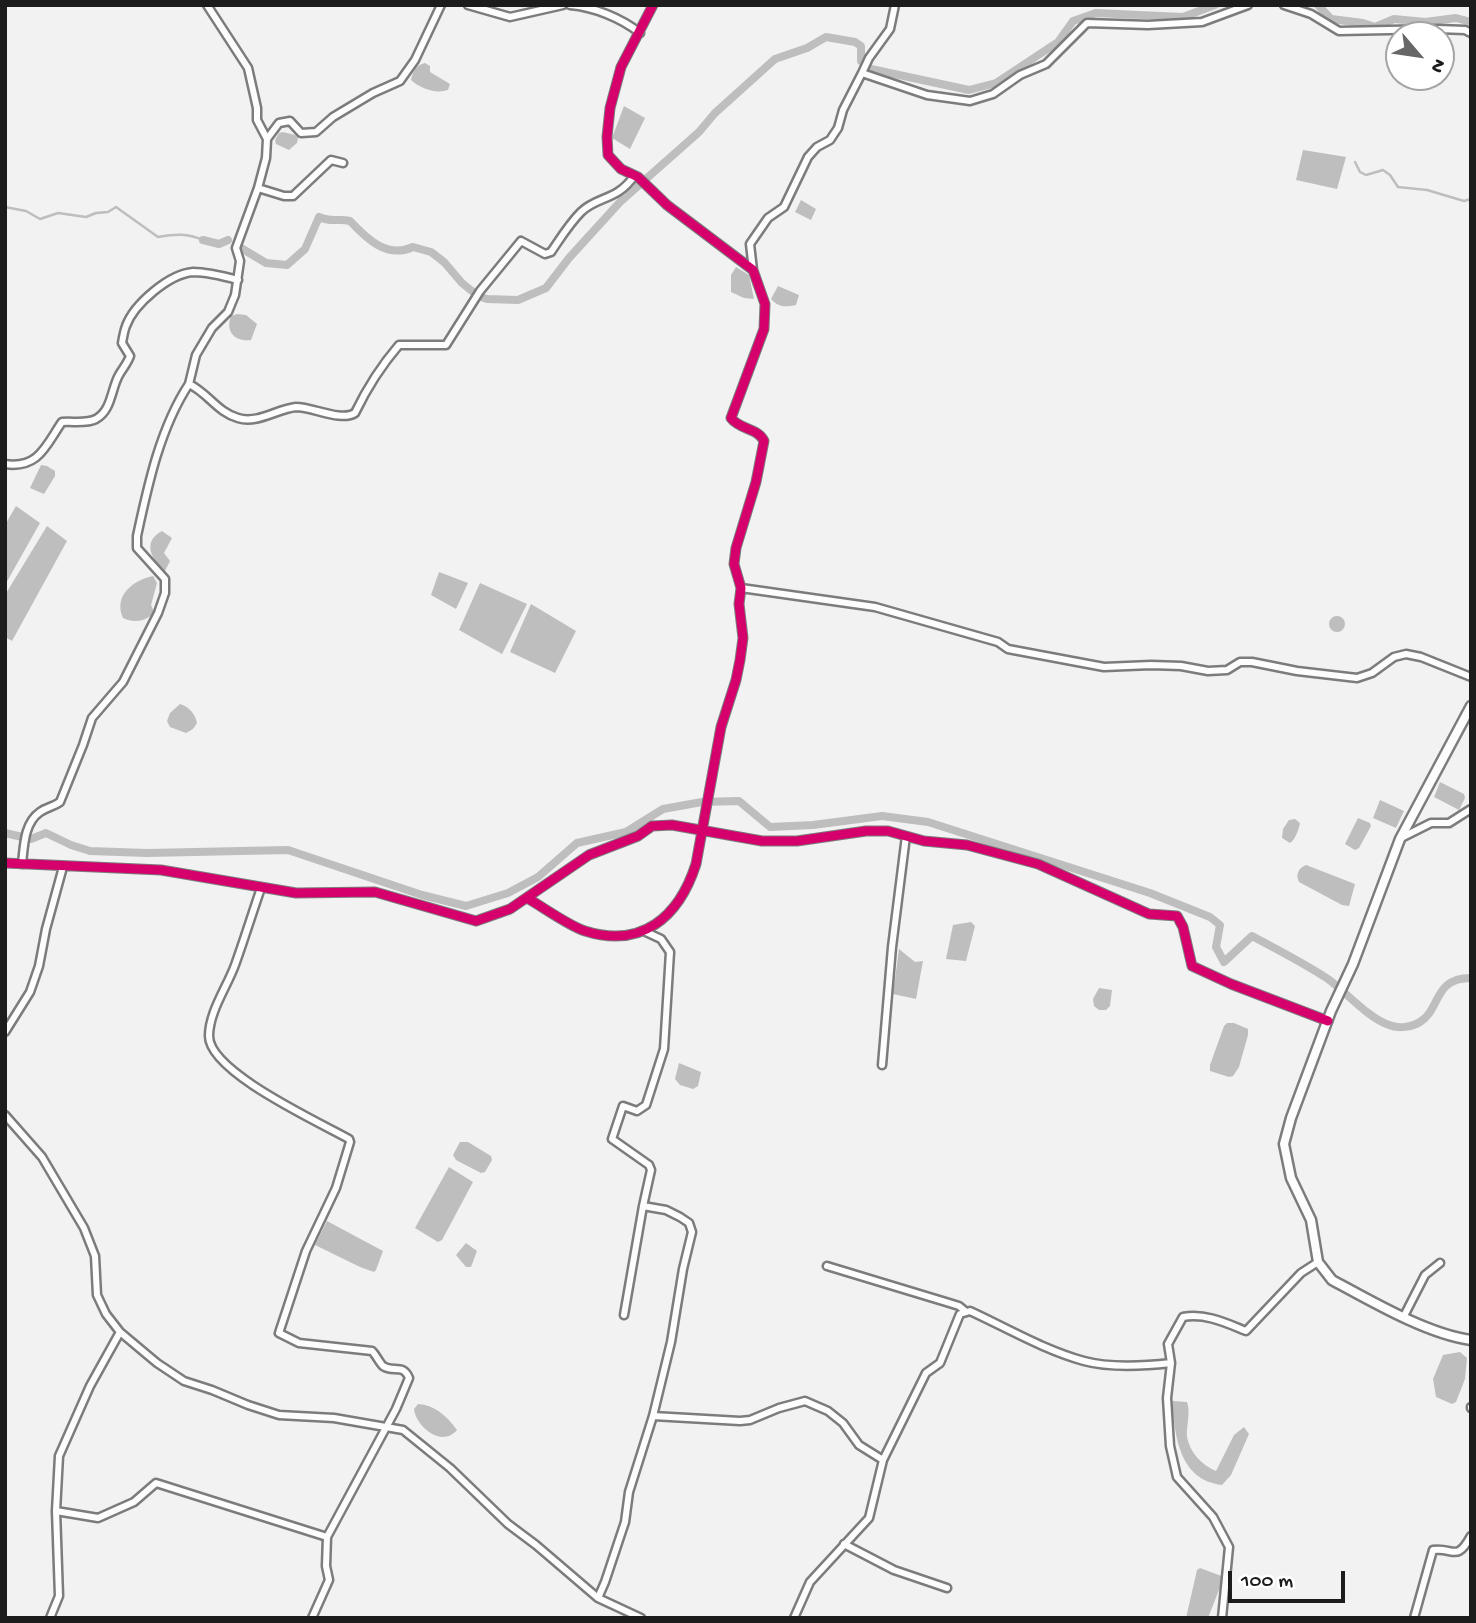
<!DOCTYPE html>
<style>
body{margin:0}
#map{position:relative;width:1476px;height:1623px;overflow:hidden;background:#f2f2f2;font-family:"Gochi Hand",sans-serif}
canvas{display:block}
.frame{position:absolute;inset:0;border:7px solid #1c1c1c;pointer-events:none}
.north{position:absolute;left:1385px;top:21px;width:70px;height:70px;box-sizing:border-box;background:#fff;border:2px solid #a4a4a4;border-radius:50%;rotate:119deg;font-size:19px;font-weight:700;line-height:28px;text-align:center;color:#1c1c1c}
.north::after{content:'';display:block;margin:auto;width:24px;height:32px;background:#676767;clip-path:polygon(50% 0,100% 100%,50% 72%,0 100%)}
.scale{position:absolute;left:1228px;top:1571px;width:117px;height:32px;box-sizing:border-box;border:4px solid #1c1c1c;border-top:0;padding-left:9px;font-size:21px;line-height:24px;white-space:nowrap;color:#1c1c1c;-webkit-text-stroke:5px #fff;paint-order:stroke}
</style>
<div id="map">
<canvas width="1476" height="1623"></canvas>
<div class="frame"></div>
<div class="north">N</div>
<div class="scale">100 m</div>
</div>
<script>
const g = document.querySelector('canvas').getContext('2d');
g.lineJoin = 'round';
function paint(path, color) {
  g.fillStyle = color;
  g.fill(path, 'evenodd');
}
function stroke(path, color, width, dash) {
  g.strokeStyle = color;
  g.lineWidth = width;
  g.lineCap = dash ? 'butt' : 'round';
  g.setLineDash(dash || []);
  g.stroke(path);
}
paint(new Path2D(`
 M425,63L430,66V72L450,84L448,90C436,94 421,89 411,80C413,71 416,65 425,63Z
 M624,106L645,118L630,149L612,138Z
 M283,132L295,135L298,138L297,143L289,150L276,144L275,140L279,133Z
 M1303,150L1346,157L1337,189L1296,180Z
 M801,200L816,209L811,220L795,212Z
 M736,267L749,275L754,299L744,298L731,292V275Z
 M778,286L799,295L796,305C786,307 779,308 771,299Z
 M237,314L246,315L257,324L251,340C235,342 225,332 231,316Z
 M41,465L47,466L55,471V476L44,494L30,488Z
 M16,506L40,523L5,585V525Z
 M47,526L67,541L12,641L5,637V595Z
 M162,531L172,538L164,553L170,561L165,571C151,560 142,541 162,531Z
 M439,572L468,583L456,609L431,595Z
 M153,576L157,583L151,605L154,612C147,622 133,623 123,618C113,596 133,580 153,576Z
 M480,583L527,604L502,654L459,630Z
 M531,604L576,631L555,673L510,652Z
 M1329 624a8 8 0 1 1 16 0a8 8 0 1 1-16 0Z
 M180,704C189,707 195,713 197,723L193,729L186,733L170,727L167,721L170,713Z
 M1440,782L1464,794L1465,798L1459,810L1434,797Z
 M1380,800L1404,811L1396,828L1373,818Z
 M1358,818L1370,823L1371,826L1359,848L1355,850L1345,844Z
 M1295,819L1300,823C1299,829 1295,840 1290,843L1282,838L1283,829L1289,820Z
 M1306,865L1355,884L1349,906L1342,905L1299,882C1295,874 1299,868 1306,865Z
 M971,922L975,926L966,961L946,959L953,925Z
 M899,949L915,962L923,961L916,999L893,994Z
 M1099,988L1112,990L1110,1006L1106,1010H1099L1094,1006L1093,999Z
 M1227,1023H1234L1248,1029V1035L1239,1067L1233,1076L1229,1077L1210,1071V1065L1224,1026Z
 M679,1063L701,1072L698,1086L693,1089L680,1085L675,1079Z
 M460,1142H468L491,1156L492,1160L485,1172L481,1173L456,1160L453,1155Z
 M449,1167L473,1182L442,1240L438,1242L415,1228Z
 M327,1221L383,1251L376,1270L374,1272L360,1267L315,1245Z
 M466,1243L477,1251L471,1267H466L456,1255Z
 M1460,1352L1467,1358L1465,1379L1456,1402L1452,1404L1436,1397L1433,1379L1443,1355Z
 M1172,1401L1187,1402C1191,1414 1186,1425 1187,1437C1190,1453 1202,1465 1216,1471L1234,1435L1244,1427L1249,1434L1231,1475L1222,1485C1179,1480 1175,1436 1172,1401Z
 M418,1404C435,1405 447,1416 457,1430C442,1448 416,1427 414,1409Z
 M1200,1568L1224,1577L1208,1618H1186L1197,1570Z`), '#bebebe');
stroke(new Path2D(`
 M1355,162L1360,172L1366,175L1383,170L1390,175L1398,187L1427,190L1464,201L1471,199
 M5,207L26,211L40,219L58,213L86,217L96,213L108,212L116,207L158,237C175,234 187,233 203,240`), '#bebebe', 2.5);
stroke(new Path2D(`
 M1318,5L1331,19L1363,23L1375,27L1394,19L1425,22L1456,18L1471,22
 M871,69L969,90L996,83L1058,42L1073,21L1096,13L1183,17L1215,5
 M203,240L219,244L228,240
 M236,245L266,263L287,265L305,249L319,217C332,223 338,218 350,221C367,239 387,259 413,247L431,252L444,262L462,283L478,296L487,299L518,300L546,288L569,258L620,202L699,132L715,113L775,59L807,48L826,37L855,42L861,46V61
 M5,833L31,839L46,833L71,845L90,851L147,853L288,850L422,895L466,906L508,893L538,877L577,843L626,832L663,809L702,802L739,801L770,827L813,825L882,816L928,822L1150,893L1210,917L1220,925L1216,947L1224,962L1252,936C1278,950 1304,963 1328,979C1346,992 1368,1018 1389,1025C1398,1029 1412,1027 1420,1022C1441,1009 1433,978 1471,978`), '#bebebe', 8);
const minor = new Path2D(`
 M207,5L248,68L257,108V120L267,139L266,158L258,188L236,248L240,261L235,295L228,312L212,328L196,355L189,384C208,393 217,412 238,418C258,424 277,409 296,407C313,407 341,422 355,413C367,388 381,366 399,345H446L480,291L521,241L545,254L551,252C560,239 569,224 581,212C597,196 617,201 634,176
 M468,5L510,17L563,5
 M570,5C594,7 621,18 640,33
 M1284,5L1311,14L1339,31L1438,29L1465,30L1471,33
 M862,73L869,58L890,29L895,5
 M267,139L279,123L290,121L301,133L316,132L333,117L373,93L400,81L415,60L441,5
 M258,188L284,196H293L331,160L343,163
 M753,270L750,244L768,218L784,207L808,157L817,147L830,140L838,128L843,110L862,73L927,95L970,101L993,94L1020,75L1046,64L1087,23L1148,25L1202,22L1248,5
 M5,464C39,469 46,445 62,422C73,421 86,424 96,419C112,410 111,389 119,375C123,368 127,364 130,356L122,343C123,337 124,331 126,326C134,304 169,274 193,272C208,272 223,276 238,280
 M741,588L875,607L998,642L1008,649L1104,667L1151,665L1181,666L1208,671L1227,670L1240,662H1252L1297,671L1357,678L1372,673L1394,657L1406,654L1421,657L1471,677
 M1401,838L1431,823H1449L1471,809
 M5,863L161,870L296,893L375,892L476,921L510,909L589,855L638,836L652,826L672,825L762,841H797L866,831H888L924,841L967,845L1038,864L1149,914L1177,916L1183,927L1192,966L1231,984L1328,1021
 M22,864C24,846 24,823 40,812C47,807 53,807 60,802L83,745L92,718L123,682L158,613L165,593V579L137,548V536C148,485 160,428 189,384
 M261,888C252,914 244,940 235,965C227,987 209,1012 209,1036C209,1072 319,1122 349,1139L350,1142L336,1188L306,1251L279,1333L299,1343L372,1351C376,1355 379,1362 383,1366C393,1373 403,1363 409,1378L396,1409L327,1537L326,1566L329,1580L312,1618
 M527,898C543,907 569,926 585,931C642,949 679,917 696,864L721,727L736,680L740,660L743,638L739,604L741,588L734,564L736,548L756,482L764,441C758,428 740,430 731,418L764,329L765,304L753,270L667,205L638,177L621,169L608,155L607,137L610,108L621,67L653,5
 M5,1032L30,992L39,966L46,929L63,867
 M882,1065L892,947L906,836
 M5,1115L42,1157L84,1228L95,1256L97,1295L106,1314L120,1332L157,1363L184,1381L212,1390L248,1405L279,1415L334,1418L403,1430L450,1468L508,1524L536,1545L598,1598L641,1618
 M827,1266L946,1302L959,1306L965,1311
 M624,1315L643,1206
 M1404,1316L1425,1275L1440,1263
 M1171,1363L1167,1398L1170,1446L1177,1477L1213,1517L1229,1547L1222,1618
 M1471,1407V1408
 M653,1416L740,1421L750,1420L779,1408L805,1401L828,1411L843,1423L859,1445L883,1460
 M56,1511L98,1518L134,1502L156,1483L327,1537
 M844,1544L894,1570L947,1588
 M598,1598L605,1582L625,1522L629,1492L653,1416L671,1342L683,1269L692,1232L689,1223L680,1217L666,1210L643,1206L651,1170L649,1165L612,1139L623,1106L637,1111L646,1105L664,1049L670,952L661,939L646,932
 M50,1618L59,1596L56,1511L59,1456L90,1386L120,1332
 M794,1618L810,1582L869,1518L883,1460L926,1373L940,1363L960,1314L970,1311C1007,1328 1044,1350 1084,1361C1110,1368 1144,1366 1171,1363L1168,1344L1183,1317C1206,1313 1226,1323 1246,1331L1301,1273L1318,1262
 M1414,1618L1433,1550C1454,1547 1456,1563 1471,1536`);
const tertiary = new Path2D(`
 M1471,706L1400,839L1353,964L1331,1011L1291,1118L1284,1144L1291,1178L1311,1220L1318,1262L1332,1280C1371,1301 1427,1334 1471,1340`);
stroke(minor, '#7c7c7c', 11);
stroke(tertiary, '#7c7c7c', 13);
stroke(minor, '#fdfdfd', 6);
stroke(tertiary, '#fdfdfd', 8);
stroke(new Path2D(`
 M5,863L161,870L296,893L375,892L476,921L510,909L589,855L638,836L652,826L672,825L762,841H797L866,831H888L924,841L967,845L1038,864L1149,914L1177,916L1183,927L1192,966L1231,984L1328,1021
 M527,898C543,907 569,926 585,931C642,949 679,917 696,864L721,727L736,680L740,660L743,638L739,604L741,588L734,564L736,548L756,482L764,441C758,428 740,430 731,418L764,329L765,304L753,270L667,205L638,177L621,169L608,155L607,137L610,108L621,67L653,5`), '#d6006c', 9);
</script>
